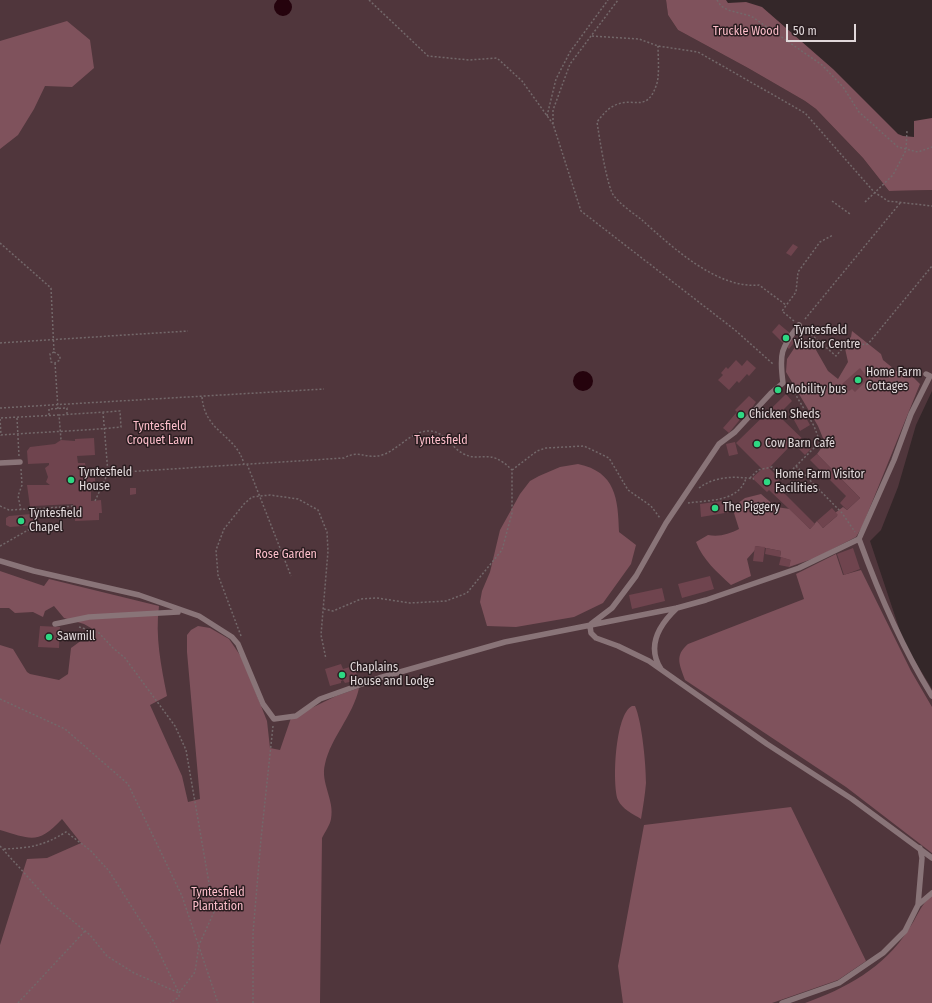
<!DOCTYPE html>
<meta charset="utf-8">
<style>
body{margin:0}
#map{position:relative;width:932px;height:1003px;overflow:hidden;background:#342729;font-family:"Fira Sans Condensed",sans-serif}
canvas{display:block}
.scale{position:absolute;left:786px;top:24px;width:70px;height:18px;box-sizing:border-box;border:2px solid #e1d8da;border-top:0;padding-left:5px;font-size:12px;line-height:14px;white-space:nowrap;color:#e1d8da;-webkit-text-stroke:3px #2a1d20;paint-order:stroke}
</style>
<div id="map">
<canvas width="932" height="1003"></canvas>
<div class="scale">50 m</div>
</div>
<script>
const g = document.querySelector('canvas').getContext('2d');
g.lineJoin = 'round';
function paint(path, color) {
  g.fillStyle = color;
  g.fill(path, 'evenodd');
}
function stroke(path, color, width, dash) {
  g.strokeStyle = color;
  g.lineWidth = width;
  g.lineCap = dash ? 'butt' : 'round';
  g.setLineDash(dash || []);
  g.stroke(path);
}
function label(font, color, halo, rows, align = 'center') {
  g.font = font + ' "Fira Sans Condensed",sans-serif';
  g.lineWidth = 3;
  g.setLineDash([]);
  g.textBaseline = 'middle';
  g.strokeStyle = halo;
  g.fillStyle = color;
  for (const [text, x, y, turn = 0] of rows) {
    g.save();
    g.translate(x, y);
    g.rotate((+turn || 0) * Math.PI / 180);
    g.textAlign = isNaN(turn) ? turn : align;
    if (halo) g.strokeText(text, 0, 0);
    g.fillText(text, 0, 0);
    g.restore();
  }
}
paint(new Path2D(`
 M0,0H666L668,15L678,30L748,68L805,101L816,109L863,158L889,191L932,190V391L916,425L898,487L881,530L870,541L904,643L932,689V1003H0Z`), '#50363c');
paint(new Path2D(`
 M666,0H726L728,3L746,2L762,7L833,69L898,134L903,136L914,137V121L932,118V190L889,191L863,158L816,109L805,101L748,68L678,30L668,15Z
 M67,21L90,40L94,68L72,87L45,86L34,109L18,135L0,149V41Z
 M852,331L881,354L883,360L905,378L913,377L920,384L862,527L856,537L815,558L789,567L790,560L780,557L781,551L756,546L755,550L747,559L751,576L731,585C717,572 703,560 696,542L708,535C720,537 729,534 739,529L734,513V506L745,498L761,494L776,507L790,509L810,529L817,521L823,528L837,516L835,513L843,507L847,510L860,498L817,454L825,443L818,426L786,372L787,359L799,341L812,343L828,371L838,379L848,362L844,344L851,337Z
 M578,464C616,472 618,499 619,532L636,545L631,564L603,603L574,617L516,627L487,626L480,602L482,591L490,572L500,530L520,494L530,481L539,476L560,467Z
 M836,554L843,575L861,570L911,671L932,707V853L846,787L685,680C680,665 674,656 688,644L804,599L796,574Z
 M0,571L44,586L49,579L159,606C155,637 161,665 167,696L150,705L182,776L188,802L200,799L187,652V635L191,630L198,626L210,628L229,639L242,658L267,721L270,748L280,750L291,718L336,696L359,688C353,716 331,737 325,764C320,783 335,800 331,819C330,825 325,832 322,838L320,1003H0V945L27,859L47,858L81,843L62,819C38,845 31,839 0,830V645L13,649L27,672L30,674L59,680L68,674L71,648L82,640L91,628L84,624L64,618L54,606L45,611L43,617L33,612L15,613L9,608H0Z
 M632,706H635C642,722 646,764 646,783C645,795 643,807 641,819C633,814 622,809 618,800C612,784 615,714 632,706Z
 M791,807L866,961L838,980L772,1003H623L618,966L644,825Z
 M932,895V1003H805C845,989 885,967 908,930C917,918 920,905 932,895Z`), '#7f525c');
paint(new Path2D(`
 M274 7a9 9 0 1 1 18 0a9 9 0 1 1-18 0Z
 M573 381a10 10 0 1 1 20 0a10 10 0 1 1-20 0Z`), '#25030d');
paint(new Path2D(`
 M793,244L798,247L791,256L786,253Z
 M779,324L797,339L789,349L772,332Z
 M736,360L742,366L747,360L756,368L749,376L747,374L739,383L737,381L729,390L718,380L723,375L721,373L726,367L728,369Z
 M860,368L871,382L868,385L865,382L855,392L852,389L849,391L842,384Z
 M786,394L792,401L784,409L787,412L781,418L812,448L805,455L793,443L769,468L780,479L775,484L815,524L810,529L769,490L767,492L752,478L762,469L736,443Z
 M749,396L756,402L744,419L742,417L729,433L723,428L737,412L735,410Z
 M804,414L810,425L800,431L794,420Z
 M94,438L95,455L77,456L78,463H85L86,468L89,467L90,478H95V485H91V501L101,500L102,513H99V520L75,521L73,504L34,506L36,525L10,527L6,525V518L9,516L31,514L27,485H50L46,482L48,477L45,468L49,465V463L28,464L27,451L30,447L55,444L61,440L75,441V439Z
 M735,442L738,454L729,456L726,444Z
 M817,454L860,498L847,510L840,503L846,496L810,460Z
 M130,488H136V494L130,495Z
 M730,500L731,512L701,517L700,504Z
 M832,508L838,515L823,528L817,521Z
 M755,546L765,547L763,562L753,561Z
 M766,548L781,551L780,557L765,554Z
 M853,548L860,569L844,575L837,554Z
 M781,557L791,560L789,567L779,565Z
 M710,576L714,589L682,598L678,584Z
 M662,588L665,601L632,609L629,595Z
 M40,626L60,627L59,648L38,647Z
 M341,664L343,669L350,667L352,672L356,671L358,680L345,683L343,680L341,681V683L330,686L325,669Z`), '#6f444e');
stroke(new Path2D(`
 M369,0L428,56L469,60L497,58L522,81L553,124L581,211L735,330L773,364
 M717,0L721,6L728,10L751,16L822,65L843,87L859,112L898,147L918,152L932,147
 M592,36L639,39L658,46L698,52L805,113L874,192L888,201L932,206
 M658,46C658,57 660,77 656,86C647,112 634,98 618,104C609,107 603,114 597,122C599,135 607,188 614,196C621,205 633,213 642,220C672,247 717,289 759,285L786,305
 M547,116L556,79L570,52L608,0
 M553,124V110L570,64L618,0
 M832,201L850,214
 M865,202L893,175L906,150L907,131
 M0,243L51,288L54,352
 M805,319L901,202
 M794,321L782,311L796,292L798,272L820,242L833,235
 M805,329L836,356L843,348L848,349L856,345L868,344L932,266
 M0,343L188,331
 M54,352L50,354L51,362L55,363
 M54,352L60,356V360L55,363
 M55,363L58,409
 M202,397C205,433 236,434 244,464
 M0,408L324,389
 M103,412L108,473L344,458C360,449 366,460 382,455C398,450 409,433 427,431C444,430 450,446 462,453C481,464 488,446 512,470V513L502,550L467,593L446,601L410,603L377,598L361,599L333,611L324,609
 M49,415V409L67,408V414
 M59,415L0,418L1,435C41,432 81,431 121,427L120,411L59,415L61,440
 M17,418L19,456
 M247,464L291,576
 M796,466L842,513L855,532
 M21,469L22,485L18,496L21,510
 M512,470L537,451L546,448L584,446L609,458L628,490L651,506L660,518
 M750,478L758,470L772,467L783,479L820,442L814,426L790,385
 M699,488C715,476 735,476 754,479
 M95,501L108,473
 M688,503C709,500 739,502 746,478
 M0,506L9,510L30,509
 M35,509L74,506
 M0,546L30,529L32,526
 M79,627L99,633L113,648L125,658L175,726L186,750L214,912L199,945L195,972L179,993V997L170,1003
 M241,636L218,575L216,550L224,529L244,504L252,497L270,495L298,499L318,510L327,532L328,551L321,635L326,659
 M0,699L65,729L128,784L182,896L218,1003
 M0,846L52,904L90,935L107,956L134,973L179,993
 M4,849C30,848 43,846 66,832L90,850L109,871L154,942L179,993
 M18,1003L85,931
 M253,1003V933L261,839L273,726`), '#73686a', 1.5, [2, 2]);
stroke(new Path2D(`
 M0,463L20,462
 M859,539C879,594 901,646 932,696
 M0,561L34,571L139,595L199,616L232,637L238,644L263,704L274,719L296,716L320,699L379,678L505,642L677,608L706,600L799,568L859,539L894,460L911,414L930,376L926,374
 M55,624L89,617L178,612
 M591,624L612,608L636,576L666,523L719,444L735,432L771,393L783,383C779,353 781,348 799,325
 M590,626L591,633L596,638L618,646L649,661L767,744L852,799L932,858
 M661,669C646,646 660,624 677,608
 M918,905L932,893
 M782,1003L839,983L883,953L905,931L918,905L922,858L920,848`), '#897478', 5.5);
for (const [x, y, r, color] of [
 [786,338,4,"#2ed883"],
 [858,380,4,"#2ed883"],
 [778,390,4,"#2ed883"],
 [741,415,4,"#2ed883"],
 [757,444,4,"#2ed883"],
 [71,480,4,"#2ed883"],
 [767,482,4,"#2ed883"],
 [715,508,4,"#2ed883"],
 [21,521,4,"#2ed883"],
 [49,637,4,"#2ed883"],
 [342,675,4,"#2ed883"]
]) {
  const dot = new Path2D();
  dot.arc(x, y, r, 0, 2 * Math.PI);
  g.fillStyle = color;
  g.fill(dot);
  stroke(dot, '#2a1d20', 1.5);
}
label('12px', '#fdbfcb', '#2a1d20', [
 ["Truckle Wood",746,32],
 ["Tyntesfield",160,427],
 ["Croquet Lawn",160,441],
 ["Tyntesfield",441,441],
 ["Rose Garden",286,555],
 ["Tyntesfield",218,893],
 ["Plantation",218,907]
]);
label('12px', '#e1d8da', '#2a1d20', [
 ["Tyntesfield",794,331],
 ["Visitor Centre",794,345],
 ["Home Farm",866,373],
 ["Cottages",866,387],
 ["Mobility bus",786,390],
 ["Chicken Sheds",749,415],
 ["Cow Barn Café",765,444],
 ["Tyntesfield",79,473],
 ["House",79,487],
 ["Home Farm Visitor",775,475],
 ["Facilities",775,489],
 ["The Piggery",723,508],
 ["Tyntesfield",29,514],
 ["Chapel",29,528],
 ["Sawmill",57,637],
 ["Chaplains",350,668],
 ["House and Lodge",350,682]
], 'left');
</script>
